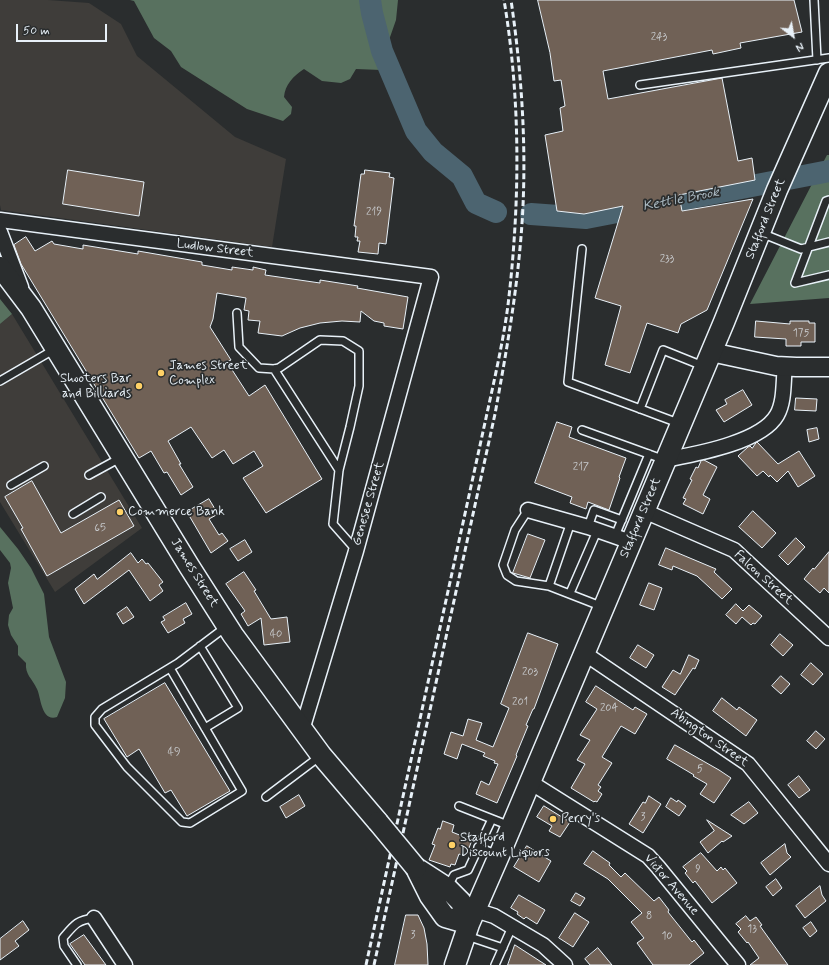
<!DOCTYPE html>
<style>
body{margin:0}
#map{position:relative;width:829px;height:965px;overflow:hidden;background:#2a2d2e;font-family:Mynerve,sans-serif}
canvas{display:block}
.north{position:absolute;left:773px;top:16px;width:40px;height:40px;-webkit-text-stroke:3px #2a2d2e;paint-order:stroke;rotate:149deg;font-size:11px;font-weight:700;line-height:16px;text-align:center;color:#e8f1f8}
.north::after{content:'';display:block;margin:auto;width:14px;height:18px;background:#e8f1f8;clip-path:polygon(50% 0,100% 100%,50% 72%,0 100%)}
.scale{position:absolute;left:16px;top:24px;width:91px;height:18px;box-sizing:border-box;border:2px solid #e8f1f8;border-top:0;padding-left:5px;font-size:12px;line-height:14px;white-space:nowrap;color:#e8f1f8;-webkit-text-stroke:3px #2a2d2e;paint-order:stroke}
</style>
<div id="map">
<canvas width="829" height="965"></canvas>
<div class="north">N</div>
<div class="scale">50 m</div>
</div>
<script>
const g = document.querySelector('canvas').getContext('2d');
g.lineJoin = 'round';
function paint(path, color) {
  g.fillStyle = color;
  g.fill(path, 'evenodd');
}
function stroke(path, color, width, dash) {
  g.strokeStyle = color;
  g.lineWidth = width;
  g.lineCap = dash ? 'butt' : 'round';
  g.setLineDash(dash || []);
  g.stroke(path);
}
function label(font, color, halo, rows, align = 'center') {
  g.font = font + ' Mynerve,sans-serif';
  g.lineWidth = 3.5;
  g.setLineDash([]);
  g.textBaseline = 'middle';
  g.strokeStyle = halo;
  g.fillStyle = color;
  for (const [text, x, y, turn = 0] of rows) {
    g.save();
    g.translate(x, y);
    g.rotate((+turn || 0) * Math.PI / 180);
    g.textAlign = isNaN(turn) ? turn : align;
    if (halo) g.strokeText(text, 0, 0);
    g.fillText(text, 0, 0);
    g.restore();
  }
}
paint(new Path2D(`
 M0,0H48L89,3L121,24L137,56L235,137L286,159L272,247L1,210L0,205Z
 M12,314L142,528L55,592L0,502V324Z`), '#3f3d3a');
paint(new Path2D(`
 M130,0H398L396,20L389,40L390,55L381,70L356,69L350,79L341,83L322,81L304,69C293,76 285,85 284,97L292,107L291,114L283,121L247,109L181,67L171,51L154,38L134,1Z
 M827,155H829V298L750,304Z
 M0,299L12,314L0,324Z
 M0,527L18,549L31,568L44,594L49,637L66,682L65,698L57,717C41,722 41,697 37,689C32,678 25,675 26,663L18,655V646L11,635L8,625L9,615L13,608L8,583L11,568L10,563L0,550Z`), '#58715f');
stroke(new Path2D(`
 M370,0L372,13L382,51L416,131L433,152L462,176L476,203L496,212
 M531,214L586,218L829,171`), '#4c6470', 22);
const building = new Path2D(`
 M538,0H794L802,32L740,43L741,48L713,54L712,50L603,71L608,99L722,78L738,161L752,158L755,180L679,195L682,211L753,199L707,310L681,324L678,333L647,323L630,373L605,365L621,306L595,298L623,206L584,214L557,211L545,135L563,131L560,108L565,106L561,80L554,81L550,53Z
 M68,170L144,182L139,216L63,204Z
 M365,170L390,173L389,177L394,178L386,244L379,243L378,254L358,252L360,241H357L358,237H355L356,226H354L361,174H364Z
 M26,237L35,251L52,241L54,244L83,249V245L138,254V251L202,262V265L232,270V267L253,270V267L266,270L265,275L320,283V280L358,286L357,288L408,297L403,329L384,326V323L374,321L361,311L360,322L342,321L320,323L300,328L282,336L258,333L260,321L248,320L249,311L244,310L246,298L217,293L213,319L210,327L231,360L227,362L249,396L265,385L322,479L266,513L243,478L263,466L254,451L233,464L224,450L212,458L191,427L168,441L181,464H179L193,487L181,495L167,472L164,473L151,451L139,458L21,264L14,245Z
 M756,321L790,324V321H809V323H815V342H801V346H786V339L755,337Z
 M743,390L752,405L724,422L716,410L727,404L725,400Z
 M796,398L817,399L816,411L795,410Z
 M557,422L572,427L569,437L626,458L619,477L620,478L609,510L588,502L586,509L570,503L572,497L535,483Z
 M817,428L819,439L809,442L807,430Z
 M757,442L778,464L799,451L815,476L798,487L788,471L777,482L770,475L769,477L763,471L757,476L738,456L748,447L750,446L752,448Z
 M704,460L717,467L703,495L710,499L703,514L683,504L686,499L683,498L692,480L690,479L696,467L698,468L701,461Z
 M32,481L61,533L119,500L134,526L47,576L21,529L23,528L5,497Z
 M209,499L218,514L209,519L219,535L222,533L228,541L211,553L187,512Z
 M753,511L776,533L762,548L739,527Z
 M528,534L545,540L530,578L513,573Z
 M796,538L805,547L788,565L779,556Z
 M245,540L252,552L238,561L230,549Z
 M666,548L716,569L714,572L732,589L722,599L697,576L673,566L672,570L659,565Z
 M829,552V593L824,588L820,593L804,579L813,568L814,569Z
 M131,553L138,563L142,559L146,564L148,563L163,582L159,585L163,591L150,601L129,570L84,604L75,589L94,574L97,579Z
 M244,572L256,590L254,591L271,619L287,617L290,642L264,645L261,618L248,626L241,614L245,611L226,584Z
 M649,583L662,588L654,610L640,605Z
 M186,603L192,614L183,619L185,623L168,633L161,622L165,620L163,617Z
 M736,604L743,611L749,605L762,616L755,624L753,623L751,625L742,617L736,624L726,615Z
 M127,607L134,617L123,624L117,614Z
 M528,633L558,644L534,709H533L526,725L528,726L516,755L517,756L497,803L476,794L481,781L489,785L498,764L494,763L495,761L483,756L485,753L462,744L457,759L444,754L451,732L463,736L468,719L482,723L476,740L493,747L509,708L501,704Z
 M780,634L793,645L783,656L771,645Z
 M638,645L654,655L646,668L630,658Z
 M689,655L699,660L695,669L693,668L675,695L662,687L673,670L680,674Z
 M811,663L823,674L813,685L801,675Z
 M781,676L790,684L781,694L772,686Z
 M165,683L230,791L187,816L171,790L165,793L139,749L127,757L104,719Z
 M596,686L633,710L635,707L647,714L635,734L621,726L602,757L612,763L598,785L601,787L598,791L602,794L597,802L595,801L594,802L571,788L585,764L577,760L590,740L580,735L597,709L586,702Z
 M722,698L737,710L739,707L757,720L746,736L713,711Z
 M816,731L825,739L816,749L807,741Z
 M675,745L719,770L731,778L714,803L700,794L707,784L693,776L694,775L667,759Z
 M799,776L810,790L799,798L788,785Z
 M299,795L305,806L286,818L280,807Z
 M649,796L661,804L643,833L629,824L643,802L645,803Z
 M671,798L677,802L678,800L686,806L679,816L666,807Z
 M749,802L758,813L744,824L731,815Z
 M544,806L570,822L560,837L549,831L552,826L537,817Z
 M707,820L732,836L723,842L722,841L708,853L700,842L714,831Z
 M443,821L454,825L452,832L472,840L466,856L459,854L455,865L451,864L450,867L429,860L435,845L432,844L438,828L440,829Z
 M785,844L787,853L791,857L770,875L761,863Z
 M527,846L551,861L539,882L514,867Z
 M593,851L610,863L609,865L621,877L625,873L654,901L659,897L669,910L668,912L692,942L694,940L704,953L689,965H653L637,943L644,938L631,922L642,913L608,879L584,864Z
 M701,853L717,871L721,867L723,870L725,868L737,883L712,903L695,881L693,883L685,873L687,871L683,867Z
 M776,879L782,888L773,896L766,887Z
 M820,886L822,895L826,901L805,918L796,906Z
 M576,893L585,898L580,906L571,901Z
 M519,895L545,910L537,924L526,917L524,919L517,914L518,912L511,908Z
 M575,913L589,922L573,947L559,938Z
 M406,915H418L424,928L427,944L428,965H395Z
 M746,916L750,921L756,917L762,925L760,926L788,965H750L759,958L748,942L747,943L738,932L741,929L736,924Z
 M23,921L29,930L15,941L19,946L0,960V939Z
 M811,922L817,931L810,937L803,928Z
 M84,935L106,965H85L70,944Z
 M515,945L546,965H508Z
 M598,948L612,965H590L585,959Z`);
paint(building, '#706156');
stroke(building, '#e8f1f8', 1);
const service = new Path2D(`
 M814,0L817,60
 M640,85L829,58
 M761,233L801,249L829,242
 M582,249L568,382L681,424
 M795,283L826,201L829,200
 M795,283L829,275
 M237,313L239,347L259,368L274,369L279,368L320,340L343,341L359,351V386L350,427L339,470L333,524L356,550
 M274,369L339,470
 M0,381L55,349
 M640,409L663,350L703,366
 M582,430L665,460
 M89,475L122,457
 M11,485L44,466
 M528,510L515,530L503,565L507,575L516,581L549,586
 M73,514L101,497
 M571,522L549,586L603,607
 M588,527L594,510L622,520
 M615,536L649,454
 M570,593L597,531
 M200,646L238,708L205,728
 M170,668L242,791L190,823L182,822L127,767L95,725V717L102,709L178,663L227,626
 M266,797L319,757
 M459,806L510,826
 M478,847L498,855
 M448,886L454,875L468,870L492,819
 M467,936L503,948
 M77,965L64,946L63,938C74,925 77,920 94,918
 M495,965L512,927`);
const minor = new Path2D(`
 M0,220L431,277L356,551L302,730
 M0,232L21,287
 M665,460C695,454 761,443 777,415C785,401 783,381 785,366
 M528,510L588,527L631,542
 M644,511L734,550L829,638
 M584,653L748,764L829,864
 M530,782L648,856L658,867L738,965
 M475,910L494,916L543,945L565,965
 M94,918L125,965`);
const tertiary = new Path2D(`
 M711,352L776,366L796,367H829`);
const secondary = new Path2D(`
 M0,267L31,308L189,566L233,635L321,755L378,822
 M416,868L430,896L445,917L469,924
 M416,868L447,888L461,902L469,924
 M455,965L469,924L501,851L724,322L777,190L829,73`);
stroke(service, '#e8f1f8', 10);
stroke(minor, '#e8f1f8', 17);
stroke(tertiary, '#e8f1f8', 21);
stroke(secondary, '#e8f1f8', 23);
stroke(service, '#2a2d2e', 7);
stroke(minor, '#2a2d2e', 14);
stroke(tertiary, '#2a2d2e', 18);
stroke(secondary, '#2a2d2e', 20);
stroke(new Path2D(`
 M366,965L486,418C494,381 503,343 508,305C520,204 521,101 504,0
 M374,965L495,414C505,359 515,304 520,248C528,166 523,82 511,0`), '#e8f1f8', 3, [6, 3]);
const secondaryBridge = new Path2D(`
 M378,822L416,868`);
stroke(secondaryBridge, '#e8f1f8', 23, []);
stroke(secondaryBridge, '#2a2d2e', 20);
for (const [x, y, r, color] of [
 [161,373,4,"#ffd166"],
 [139,386,4,"#ffd166"],
 [120,512,4,"#ffd166"],
 [553,819,4,"#ffd166"],
 [452,845,4,"#ffd166"]
]) {
  const dot = new Path2D();
  dot.arc(x, y, r, 0, 2 * Math.PI);
  g.fillStyle = color;
  g.fill(dot);
  stroke(dot, '#2a2d2e', 1.5);
}
label('11px', '#cacdd0', null, [
 ["243",659,38],
 ["219",374,213],
 ["233",667,260],
 ["175",801,334],
 ["217",581,468],
 ["65",100,529],
 ["40",276,635],
 ["203",530,673],
 ["201",520,703],
 ["204",609,709],
 ["49",174,753],
 ["5",700,770],
 ["3",643,818],
 ["9",698,870],
 ["8",649,917],
 ["13",752,930],
 ["3",413,936],
 ["10",667,937]
]);
label('13px', '#e8f1f8', '#2a2d2e', [
 ["Stafford Street",766,219,-68],
 ["Ludlow Street",215,249,7],
 ["Genesee Street",369,504,-74],
 ["Stafford Street",641,518,-67],
 ["James Street",194,573,58],
 ["Falcon Street",763,578,42],
 ["Abington Street",709,738,35],
 ["Victor Avenue",671,885,49]
]);
label('13px', '#e8f1f8', '#2a2d2e', [
 ["James Street",169,366],
 ["Complex",169,381],
 ["Shooters Bar",131,379,"right"],
 ["and Billiards",131,394,"right"],
 ["Commerce Bank",128,512],
 ["Perry's",561,819],
 ["Stafford",460,838],
 ["Discount Liquors",460,853]
], 'left');
label('italic 14px', '#aab9c2', '#2a2d2e', [
 ["Kettle Brook",681,200,-11]
]);
</script>
